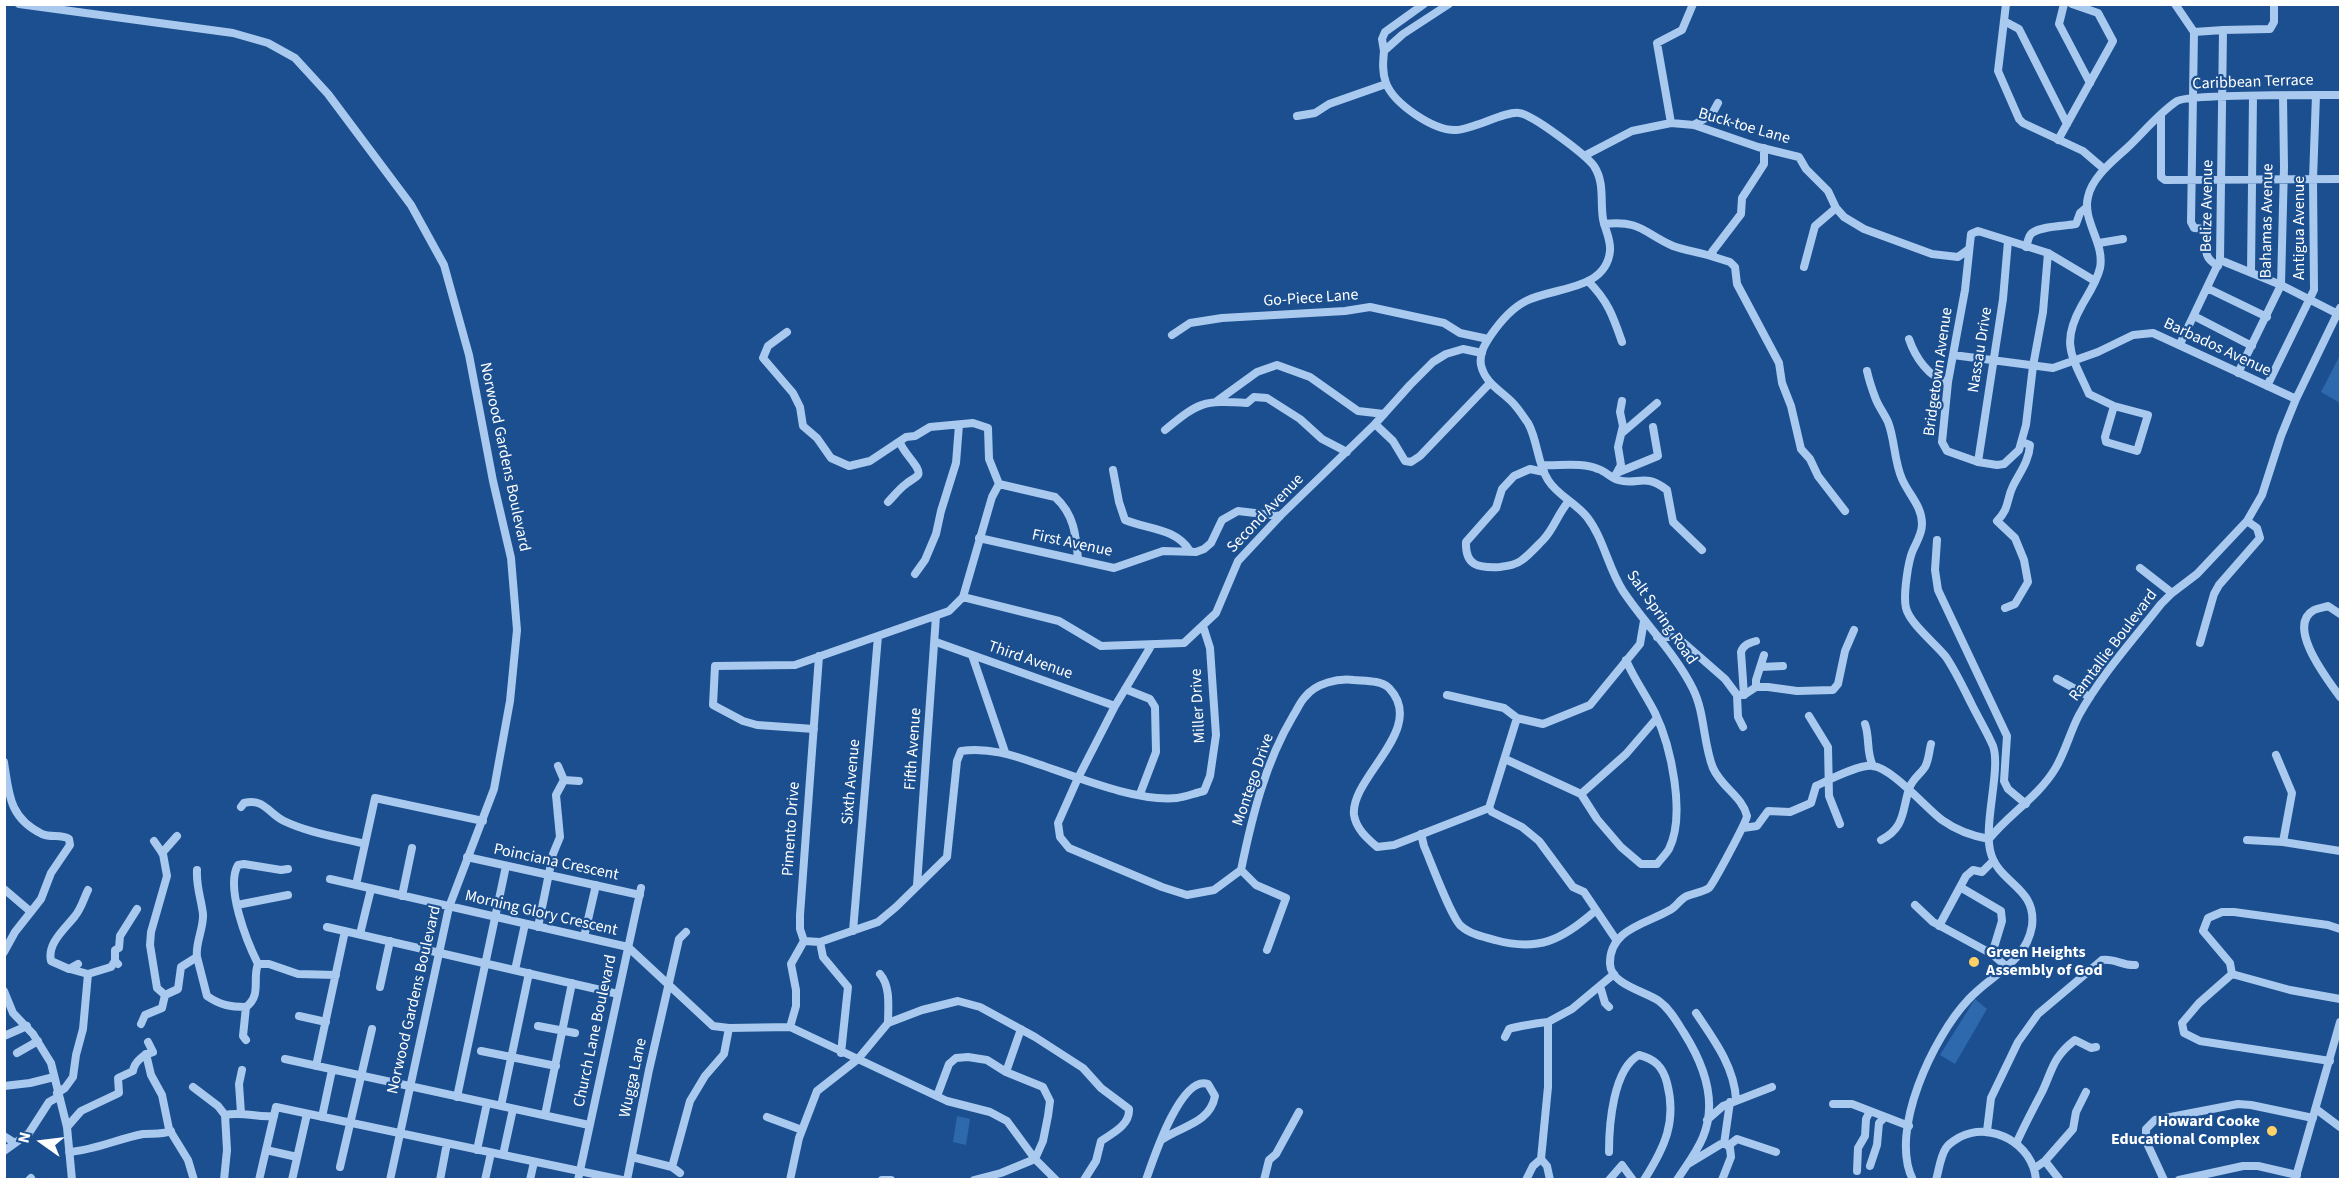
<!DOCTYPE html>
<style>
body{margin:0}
#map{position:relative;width:2345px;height:1184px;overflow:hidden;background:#1b4f8f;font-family:"Source Sans 3",sans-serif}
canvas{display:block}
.frame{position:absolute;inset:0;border:6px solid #fff;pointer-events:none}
.north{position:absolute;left:12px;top:1112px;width:60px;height:60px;-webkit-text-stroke:4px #1b4f8f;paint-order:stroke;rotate:284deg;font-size:16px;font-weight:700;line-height:24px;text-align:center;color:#fff}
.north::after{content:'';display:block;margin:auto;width:21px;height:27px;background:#fff;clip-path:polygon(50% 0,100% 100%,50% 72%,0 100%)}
</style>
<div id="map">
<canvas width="2345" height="1184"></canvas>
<div class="frame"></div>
<div class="north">N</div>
</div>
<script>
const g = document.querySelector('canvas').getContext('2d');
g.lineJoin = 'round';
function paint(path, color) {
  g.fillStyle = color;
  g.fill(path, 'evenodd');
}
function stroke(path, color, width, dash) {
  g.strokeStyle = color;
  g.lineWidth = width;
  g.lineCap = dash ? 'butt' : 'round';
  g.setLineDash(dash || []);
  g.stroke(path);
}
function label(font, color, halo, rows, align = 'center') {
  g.font = font + ' "Source Sans 3",sans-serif';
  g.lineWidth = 4.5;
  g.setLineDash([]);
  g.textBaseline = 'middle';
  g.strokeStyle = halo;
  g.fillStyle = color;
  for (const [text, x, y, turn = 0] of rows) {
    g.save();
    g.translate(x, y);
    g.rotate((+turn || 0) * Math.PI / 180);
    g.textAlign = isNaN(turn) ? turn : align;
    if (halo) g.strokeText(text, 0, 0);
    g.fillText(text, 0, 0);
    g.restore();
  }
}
paint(new Path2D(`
 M2340,355V403L2321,392Z
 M1975,999L1987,1009L1955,1064L1940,1055Z
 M957,1116L970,1119L966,1145L953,1142Z`), '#2e69ad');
stroke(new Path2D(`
 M19,4L233,33L268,43L295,58L328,94L411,205L444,265L469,355L493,481L511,558L517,630L510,701L494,789L449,907L390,1180
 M1449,4L1403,34L1384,51C1383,62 1382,72 1386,83C1394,104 1434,131 1456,130C1474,129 1505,111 1519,113C1532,114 1586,155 1594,166C1605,183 1600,201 1603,219C1605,230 1611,239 1610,251C1606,291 1553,287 1526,301C1512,308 1500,322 1491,335C1485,344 1479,353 1481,365C1485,383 1500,390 1512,402C1518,408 1523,416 1528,423C1538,441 1537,463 1548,480C1557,495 1576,503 1587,517C1604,539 1608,568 1623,591C1645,624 1675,653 1693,689C1705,713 1703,743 1713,768C1722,788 1742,796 1747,816C1746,823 1713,884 1709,888C1703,892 1694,893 1687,896C1680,899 1677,906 1670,910C1646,924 1609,929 1610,964C1611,985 1645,991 1659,1001C1670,1009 1677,1022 1684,1033C1703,1063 1718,1101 1703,1137C1697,1152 1686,1166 1677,1180
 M2006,4L1998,71L2019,119L2023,123L2083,151L2104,169
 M2064,4L2059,24L2090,83
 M2175,4L2194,32L2191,222L2194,228L2207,229C2208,247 2200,256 2218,266
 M2004,21L2019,29L2067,124
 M2194,32L2223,30
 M1384,51L1382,39L1385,32L1424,4
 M1297,116L1315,113L1329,104L1386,84
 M2161,116V177L2165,180L2340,179
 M1671,123L1657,43L1682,30L1693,4
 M1694,125L1712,114L1718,103
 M2058,140L2113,41L2098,13L2072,4
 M1764,148V164L1742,198L1741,214L1712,252L1714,257L1730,262L1735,267L1737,284L1779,363L1782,383L1791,406L1801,449L1810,459L1818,476L1845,511
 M1584,156L1632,131L1671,123L1694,125L1758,147L1799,157L1806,169L1828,191L1836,208L1844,217L1864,229L1932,254L1958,257L1969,249
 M1604,224C1642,220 1643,233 1673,246C1686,251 1700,252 1714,257
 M2099,243L2123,239
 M2026,247C2028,242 2028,236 2032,233C2041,226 2065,226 2076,224L2080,213L2087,207
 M2048,253L2043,312L2033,366L2026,425L2019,450L2004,464L1997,465L1978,462L1947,451L1942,442L1948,382L1965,290L1971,234L1978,231L2048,253L2095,281
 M2220,260L2281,285L2340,315
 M1804,267L1815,226L1836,208
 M2251,272L2253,96
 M1588,281C1608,301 1613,316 1622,342
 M2207,288L2267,317
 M2194,316L2252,346
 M787,332L768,346L763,358L793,393L800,407L803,426L817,438L831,458L849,466L870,461L906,437L915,436L930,427L973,423L988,428L989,459L999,484
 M1172,335L1190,323L1222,318L1345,311L1370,307L1444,323L1460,333L1488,339
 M1909,339C1915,357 1929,378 1948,382
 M2180,344L2220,260L2223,30L2270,29L2274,22V4
 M1953,355L2053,368L2098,352L2133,335L2153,333L2296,399
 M1867,371C1869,380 1872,389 1875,397C1878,406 1884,413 1888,422C1895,440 1894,461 1902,479C1909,495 1922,506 1922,524C1922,534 1917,541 1913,550C1908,561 1903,596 1906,608C1910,624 1936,644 1946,657C1956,672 1964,689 1972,705C1979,719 1987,732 1993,746C2001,768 1984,822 1990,850C1997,884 2037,886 2032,926C2026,963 1990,975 1968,1000C1934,1036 1888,1131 1913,1180
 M2238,373L2281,285L2284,167L2283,96
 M2267,386L2314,290L2313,179L2316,95
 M1217,401L1257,372L1277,365L1310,377L1358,411L1384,414
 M2114,406L2105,437L2106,442L2137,451L2148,415L2114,406L2089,394C2072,356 2060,344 2082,305C2089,293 2097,281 2100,268C2105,243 2082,221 2088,197C2092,177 2113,161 2127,148C2143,133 2159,113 2177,101C2188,94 2318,95 2340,95
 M1375,424L1393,441L1405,461L1411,462L1420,456L1490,383
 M1165,430C1199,402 1203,400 1247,403L1254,397L1267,398L1300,419L1322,439L1347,452
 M1622,433L1657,403
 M1978,462L2003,299L2008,241
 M1542,465C1559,466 1582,462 1598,469C1605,471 1611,478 1618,480C1638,486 1644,472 1667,490L1673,522L1702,550
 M1113,470L1119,502L1125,520C1147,529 1176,528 1190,551
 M1544,472L1530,469L1514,476L1502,489L1496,508L1466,542C1465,567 1480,568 1500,567C1508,566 1516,565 1522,560C1529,555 1536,547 1543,540C1554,529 1558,513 1569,501
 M1619,472L1658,456L1653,427
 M1614,478L1621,465L1618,447L1623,426L1620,412L1622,401
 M888,502C894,496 899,489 906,484C909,481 916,478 918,475C922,468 902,452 900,442
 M979,538L1114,568L1163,551L1196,552L1204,549L1211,543L1222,520L1238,511L1280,516
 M1937,540L1935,570L1938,590L2007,736L2004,781L2008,789L2026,804
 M2140,568L2172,593
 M915,574L925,560L936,534L941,511L956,463L959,425
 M963,597L1059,621L1101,646L1184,643L1216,613L1238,561L1280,516L1375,424L1410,385L1433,362L1446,354L1463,349L1482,353
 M2005,608L2015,604L2028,582L2024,560L2015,538L1997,521C2010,508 2006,500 2013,486C2020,472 2029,461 2030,445L2022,442
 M2340,614L2328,606C2323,608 2318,608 2314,610C2285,626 2328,680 2340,697
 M1657,637H1677L1725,679L1737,695H1744L1756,687H1768L1797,691L1833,690L1838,684L1845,651L1854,630
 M936,642L1115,706
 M2200,643L2214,594L2219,585L2260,538L2257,528L2247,521
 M1151,646L1115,706L1078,778L1058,823L1060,837L1069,848L1162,887L1187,895L1214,890L1241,870L1256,885L1286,898L1267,950
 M972,655L1005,752
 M1761,667L1783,666
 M2057,679L2090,697
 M1756,687V680L1764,655
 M1125,689L1150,699L1155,707L1156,752L1140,794
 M1447,695L1504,708L1517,718
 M1737,695L1738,717L1743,727
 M1744,695L1741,652C1743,645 1749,643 1756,641
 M1809,716L1828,747L1829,796L1840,824
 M1865,724C1870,738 1866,752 1873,766
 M814,729L757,725L743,721L713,705L715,666L795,665L949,611L963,597L992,497L999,484L1055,497C1074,514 1076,535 1078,559
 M2276,755L2292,793L2283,842
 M1505,759L1581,794L1597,819L1621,847L1641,864H1657C1661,859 1666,854 1669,849C1686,815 1671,746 1655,713C1646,695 1634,679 1626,660
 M4,762C9,794 9,818 42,834C51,838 61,834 69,839L70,845L51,873L41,899L15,932L4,952
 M564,780L579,781
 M1581,794L1626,754L1657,718
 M241,807L244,803C264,798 268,813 284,821C309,833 338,837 365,844
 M1489,808L1517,718L1543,724L1590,705L1640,644L1644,621
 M1489,808L1492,812L1522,827L1539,841L1573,887L1584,892L1617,941
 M1743,828L1757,826L1768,811L1790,812L1811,803L1816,786C1829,780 1859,764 1873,766C1892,768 1926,808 1942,820C1956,830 1972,836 1989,839
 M1421,834L1424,846C1431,862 1451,917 1461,926C1470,934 1483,937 1495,940C1538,952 1562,940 1595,911
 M1989,839C2009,814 2038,797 2055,769C2065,753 2070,732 2079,715C2101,675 2133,640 2161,604L2172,593L2197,574L2247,521L2262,495L2281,436L2296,399L2340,308
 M1881,840C1905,828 1902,811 1909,789C1912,779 1920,775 1925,767C1929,760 1929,751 1931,744
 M2247,840L2283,842L2340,851
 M162,853L177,836
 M467,857L640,895
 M197,870C196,886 201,898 203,914C204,928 195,943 197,957
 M1241,870C1252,817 1265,763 1293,716C1297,710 1300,702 1305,697C1316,683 1338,678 1354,680C1365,681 1381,680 1389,688C1428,729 1350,777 1354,815C1356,829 1368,839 1377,847L1394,845L1489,808
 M330,879L628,947L713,1026L729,1028L790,1027L947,1101L990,1112L1007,1121L1035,1159L1056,1180
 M356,885L375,798L483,821
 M917,885L936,616
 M1960,887L2001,911L2002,921L1992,954
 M4,889L31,912
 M402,896L412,848
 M237,905L288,895
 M1915,905L1933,922L1992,954L2007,967
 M1939,926L1966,876L1973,870L1982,872L1993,861
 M327,927L618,994
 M538,927L553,854L560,837L556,795L564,780L558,766
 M853,931L878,636
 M360,934L371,889
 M584,937L596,885
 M804,941L820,942L878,922L896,907L947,857L957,761L961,751C988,747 1013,755 1038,764C1077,777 1136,802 1177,798C1186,797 1195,793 1204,791L1210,776L1216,735L1210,648L1203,626
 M804,941L800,929V915L819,656
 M820,942L823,957L848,987L841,1053
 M78,964L69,969L51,961C47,943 65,929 75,916C81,909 84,898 88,890
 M118,964L115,961V950L119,948L120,936L137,909
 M258,964C247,942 225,887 238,865L244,864L281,870L288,869
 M70,969L88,974L111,967L115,961
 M515,970L525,924
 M880,974C891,987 888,1007 888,1023
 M2232,974L2290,990L2340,999
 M1600,986L1605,1003L1609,1007
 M380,987L390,941
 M4,991L13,1013L33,1034L51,1063L67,1127L72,1180
 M165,995L178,989L181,967L197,957L207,996C220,1005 230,1007 246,1007C262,995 252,979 258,964H269L298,974L336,975
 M1696,1013C1714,1040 1734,1066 1736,1099
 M299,1016L326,1022
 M141,1024L145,1015L162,1008L165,995L157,988L150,945L151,932L167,876L163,854L154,841
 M538,1026L575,1033
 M790,1027L796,1006V990L791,964L804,941
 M4,1036L27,1026
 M1505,1037L1509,1029C1514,1027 1544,1022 1548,1022
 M246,1040L243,1036L246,1007
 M481,1051L556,1066
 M17,1053L38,1041
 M146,1054L151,1075L162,1095L169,1129L188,1160L194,1180
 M285,1059L589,1125
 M2330,1061L2200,1041L2184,1033L2182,1023L2199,1003L2232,974L2230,963L2203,931L2208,918L2222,912H2234L2328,925L2340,929
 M316,1066L345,931
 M1006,1072L1021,1029
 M4,1086L30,1083L54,1077
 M193,1087L218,1106L225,1115
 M57,1093L65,1088L73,1077L76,1055L83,1029L88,974
 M937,1096L949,1064L956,1058L968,1057L987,1060L1006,1072L1043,1087L1050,1101L1048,1116L1043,1141L1035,1159L1001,1173L974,1180
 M457,1097L506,866
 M1833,1104H1852L1909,1126
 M501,1106L529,973
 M2316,1109L2340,1127
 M241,1113L239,1084L242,1070
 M545,1115L572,983
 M322,1117L332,1070
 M767,1117L802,1130
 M1707,1120L1723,1106L1772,1087
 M67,1127L81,1111L119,1093L118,1078L133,1071C134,1062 144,1054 153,1052L148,1042
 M1987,1131L1991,1098L2018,1042L2038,1014L2102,960C2114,958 2123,966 2135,965
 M4,1136L15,1143
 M1724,1144L1730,1102
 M2016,1144C2024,1126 2033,1109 2042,1092C2053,1069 2052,1058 2075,1040L2091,1048L2096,1047
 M1728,1146L1737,1139L1776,1152
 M266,1150L297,1157
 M477,1150L487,1103
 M4,1151L29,1133L49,1102L58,1097
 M69,1152C95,1150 117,1139 143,1134C152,1133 161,1135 171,1131
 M1609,1152C1609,1125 1613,1069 1639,1055C1655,1059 1663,1067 1667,1083C1677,1121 1665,1147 1644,1180
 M503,1155L513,1109
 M632,1157L672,1167L680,1173
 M2045,1161L2059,1179
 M1688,1164L1721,1144H1726L1730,1148L1731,1157L1722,1180
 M1870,1166L1877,1145L1879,1123L1885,1117
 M340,1167L372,1029
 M672,1167L690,1101L705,1076L724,1054L729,1028
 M2035,1168L2045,1161L2073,1129L2076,1112L2086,1092
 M1857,1171L1858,1148L1865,1136L1866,1119L1870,1111
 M29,1180L31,1178
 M224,1180L227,1150L225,1115C243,1111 257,1118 274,1116
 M259,1180L276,1107L622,1180
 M292,1180L307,1114
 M440,1180L447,1143
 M485,1180L491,1153
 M530,1180L534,1162
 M578,1180L641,888
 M627,1180L649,1070L679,939L686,932
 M790,1180L799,1138L817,1091L858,1059L888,1023L922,1010L958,1001L980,1007L1035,1037L1083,1068L1101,1088L1129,1109C1130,1125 1113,1133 1101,1141L1096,1161L1084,1180
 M882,1180H891
 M1146,1180C1153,1160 1181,1074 1208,1084L1215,1096C1210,1123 1182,1126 1163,1139
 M1264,1180L1269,1160L1276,1154L1299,1112
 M1526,1180L1533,1166L1541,1159
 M1550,1180L1547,1166L1541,1159L1548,1087V1022L1572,1009L1614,974
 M1609,1180L1622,1165L1633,1180
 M1936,1180C1939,1170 1940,1157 1946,1148C1949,1143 1955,1140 1960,1137C1992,1121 2033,1144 2036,1180
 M2164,1180L2146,1141V1129L2155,1120L2238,1104L2251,1105L2313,1118
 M2179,1180L2243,1166H2258L2297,1175
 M2295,1180L2340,1022`), '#a9c9ee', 8);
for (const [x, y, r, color] of [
 [1974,962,6,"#ffd166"],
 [2272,1131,6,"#ffd166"]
]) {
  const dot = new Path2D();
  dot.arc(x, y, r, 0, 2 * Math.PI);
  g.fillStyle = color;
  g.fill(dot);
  stroke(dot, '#1b4f8f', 2);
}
label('16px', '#fff', '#1b4f8f', [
 ["Caribbean Terrace",2253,83,-2],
 ["Buck-toe Lane",1744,127,16],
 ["Belize Avenue",2208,206,-89],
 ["Bahamas Avenue",2268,221,-89],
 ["Antigua Avenue",2300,228,-90],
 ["Go-Piece Lane",1311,299,-4],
 ["Barbados Avenue",2217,348,25],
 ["Nassau Drive",1981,350,-81],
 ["Bridgetown Avenue",1939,372,-82],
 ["Norwood Gardens Boulevard",504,457,78],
 ["Second Avenue",1266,514,-46],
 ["First Avenue",1072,544,12],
 ["Salt Spring Road",1661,618,55],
 ["Ramtallie Boulevard",2114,646,-53],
 ["Third Avenue",1030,661,19],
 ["Miller Drive",1199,706,-93],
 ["Fifth Avenue",914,749,-86],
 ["Montego Drive",1254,780,-71],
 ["Sixth Avenue",852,782,-85],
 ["Pimento Drive",792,829,-86],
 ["Poinciana Crescent",556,863,12],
 ["Morning Glory Crescent",541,914,13],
 ["Norwood Gardens Boulevard",415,1000,-77],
 ["Church Lane Boulevard",596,1031,-78],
 ["Wugga Lane",634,1078,-78]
]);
label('bold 16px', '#fff', '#1b4f8f', [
 ["Green Heights",1986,953],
 ["Assembly of God",1986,971],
 ["Howard Cooke",2260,1122,"right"],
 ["Educational Complex",2260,1140,"right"]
], 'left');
</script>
